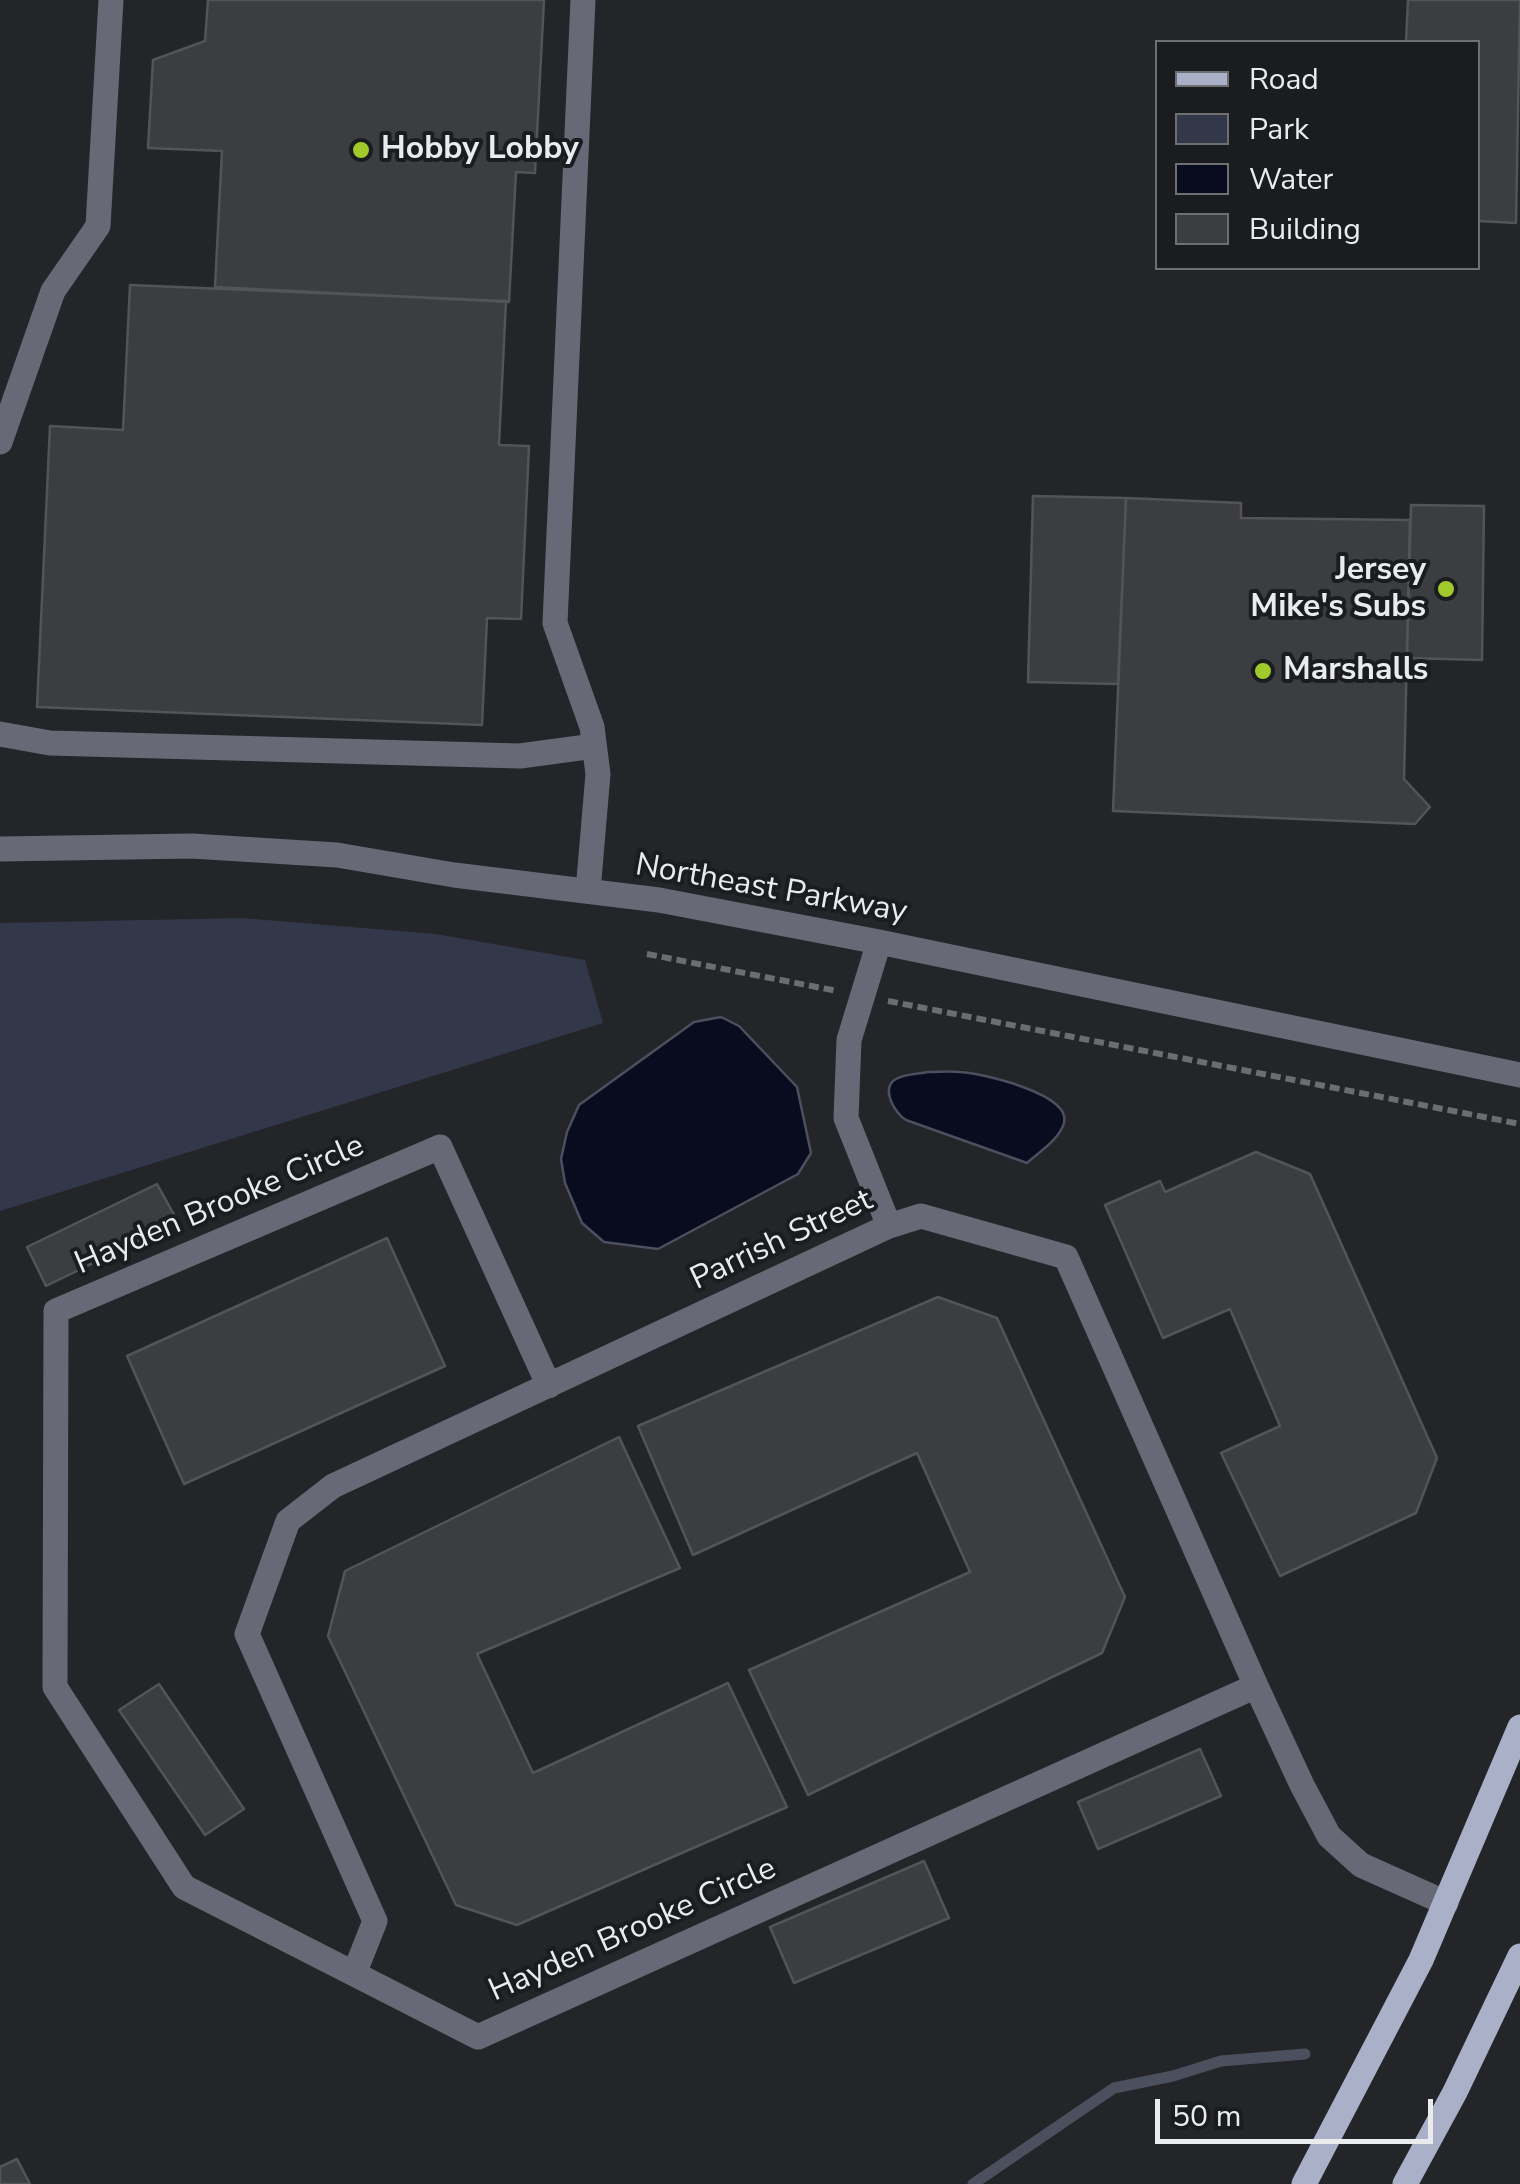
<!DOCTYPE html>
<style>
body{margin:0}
#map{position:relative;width:1520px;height:2184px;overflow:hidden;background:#242529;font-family:"Nunito Sans",sans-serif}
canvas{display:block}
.legend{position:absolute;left:1155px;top:40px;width:325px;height:230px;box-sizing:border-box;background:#1b1c1f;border:2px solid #6e6f71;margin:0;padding:12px 18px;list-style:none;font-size:30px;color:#eaebed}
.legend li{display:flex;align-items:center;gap:20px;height:50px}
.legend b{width:50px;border:2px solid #6e6f71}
.scale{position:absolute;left:1155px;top:2099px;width:278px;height:45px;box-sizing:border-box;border:5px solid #eaebed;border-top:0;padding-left:12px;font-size:30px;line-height:35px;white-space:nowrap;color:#eaebed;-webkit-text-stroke:8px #1b1c1f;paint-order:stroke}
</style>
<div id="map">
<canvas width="1520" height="2184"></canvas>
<ul class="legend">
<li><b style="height:12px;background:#aab0c8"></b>Road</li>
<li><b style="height:28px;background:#32374a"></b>Park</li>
<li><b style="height:28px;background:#090c1f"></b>Water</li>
<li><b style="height:28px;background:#3c3d41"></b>Building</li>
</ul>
<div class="scale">50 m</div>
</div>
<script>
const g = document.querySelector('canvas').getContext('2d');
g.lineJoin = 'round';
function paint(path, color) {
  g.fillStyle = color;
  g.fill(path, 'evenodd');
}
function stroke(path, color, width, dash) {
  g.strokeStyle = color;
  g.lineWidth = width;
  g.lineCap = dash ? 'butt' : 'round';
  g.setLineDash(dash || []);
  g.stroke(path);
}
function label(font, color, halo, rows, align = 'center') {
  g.font = font + ' "Nunito Sans",sans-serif';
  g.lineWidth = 8;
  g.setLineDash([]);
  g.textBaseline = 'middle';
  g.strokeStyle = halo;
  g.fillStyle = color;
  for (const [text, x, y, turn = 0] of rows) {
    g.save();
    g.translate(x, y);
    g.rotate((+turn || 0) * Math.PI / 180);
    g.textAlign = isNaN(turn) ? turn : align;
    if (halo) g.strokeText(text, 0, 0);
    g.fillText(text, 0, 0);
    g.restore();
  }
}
paint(new Path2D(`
 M242,918L436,934L585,960L603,1023L0,1211V923Z`), '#32374a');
const water = new Path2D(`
 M721,1017L739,1026L797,1087L811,1153L798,1174L658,1249L604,1242L582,1223L565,1183L561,1159L567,1132L579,1105L694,1022Z
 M928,1072C939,1072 949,1071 960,1072C981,1073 1072,1094 1064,1123C1059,1140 1039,1152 1027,1163L906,1120C895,1114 880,1088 896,1079C904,1074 919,1074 928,1072Z`);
paint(water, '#090c1f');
stroke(water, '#4c4f5d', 2.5);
stroke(new Path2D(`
 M973,2184L1114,2088L1173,2076L1221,2061L1305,2054`), '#4c4f5d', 11);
const building = new Path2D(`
 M208,0H544L535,173L516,172L509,302L215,287L222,151L148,148L153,60L205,41Z
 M1408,0H1520L1516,223L1478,221V42H1406Z
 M130,285L506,301L499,445L529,446L521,619L487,618L482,725L37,707L50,426L123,430Z
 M1033,496L1126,498L1118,684L1028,682Z
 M1126,498L1241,503V518L1410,520L1404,779L1430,807L1415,824L1113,811Z
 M1411,505L1484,506L1482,660L1407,658Z
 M1256,1152L1310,1174L1437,1458L1416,1513L1280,1576L1221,1453L1280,1426L1230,1309L1163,1338L1105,1205L1160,1181L1165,1192Z
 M157,1184L178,1222L46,1286L27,1247Z
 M387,1238L445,1366L184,1484L127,1356Z
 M938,1297L997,1318L1125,1597L1102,1653L808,1795L749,1670L970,1572L917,1453L693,1555L638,1426Z
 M619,1437L680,1568L477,1654L533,1773L728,1683L787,1807L517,1925L456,1905L328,1636L345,1571Z
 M159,1684L244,1809L205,1835L119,1710Z
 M1200,1749L1221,1796L1098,1849L1078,1802Z
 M924,1861L949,1918L794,1983L770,1927Z
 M17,2159L30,2184H0V2167Z`);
paint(building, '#3c3d41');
stroke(building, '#535457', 2.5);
stroke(new Path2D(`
 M647,954L837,991
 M888,1001L1520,1124`), '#6c6d71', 6, [10, 5]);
stroke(new Path2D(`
 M583,0L555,623L592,727L598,774L588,891
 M0,442L53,291L98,226L111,0
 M0,734L50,743L520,756L594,746
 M0,849L192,846L337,855L454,875L659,900L879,942L1520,1075
 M879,942L849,1040L846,1118L889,1226
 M549,1386L440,1147L56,1311L55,1687L184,1887L478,2037L1256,1686
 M354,1974L375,1921L247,1634L288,1521L333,1486L889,1226L921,1216L1066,1257L1256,1686L1302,1785L1329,1836L1361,1865L1446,1903`), '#676a76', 25);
stroke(new Path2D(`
 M1304,2184L1421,1960L1520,1727
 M1405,2184L1455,2092L1520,1956`), '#aab0c8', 25);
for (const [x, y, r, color] of [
 [361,150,10,"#a0c92c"],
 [1446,589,10,"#a0c92c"],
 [1263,671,10,"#a0c92c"]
]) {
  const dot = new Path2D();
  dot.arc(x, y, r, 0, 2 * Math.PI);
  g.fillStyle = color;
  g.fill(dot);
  stroke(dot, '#1b1c1f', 4);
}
label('bold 32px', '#eaebed', '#1b1c1f', [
 ["Hobby Lobby",381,150],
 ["Jersey",1426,571,"right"],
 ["Mike's Subs",1426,608,"right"],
 ["Marshalls",1283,671]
], 'left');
label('32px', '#eaebed', '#1b1c1f', [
 ["Northeast Parkway",771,890,10],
 ["Hayden Brooke Circle",220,1206,-23],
 ["Parrish Street",782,1241,-25],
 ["Hayden Brooke Circle",633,1931,-24]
]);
</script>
